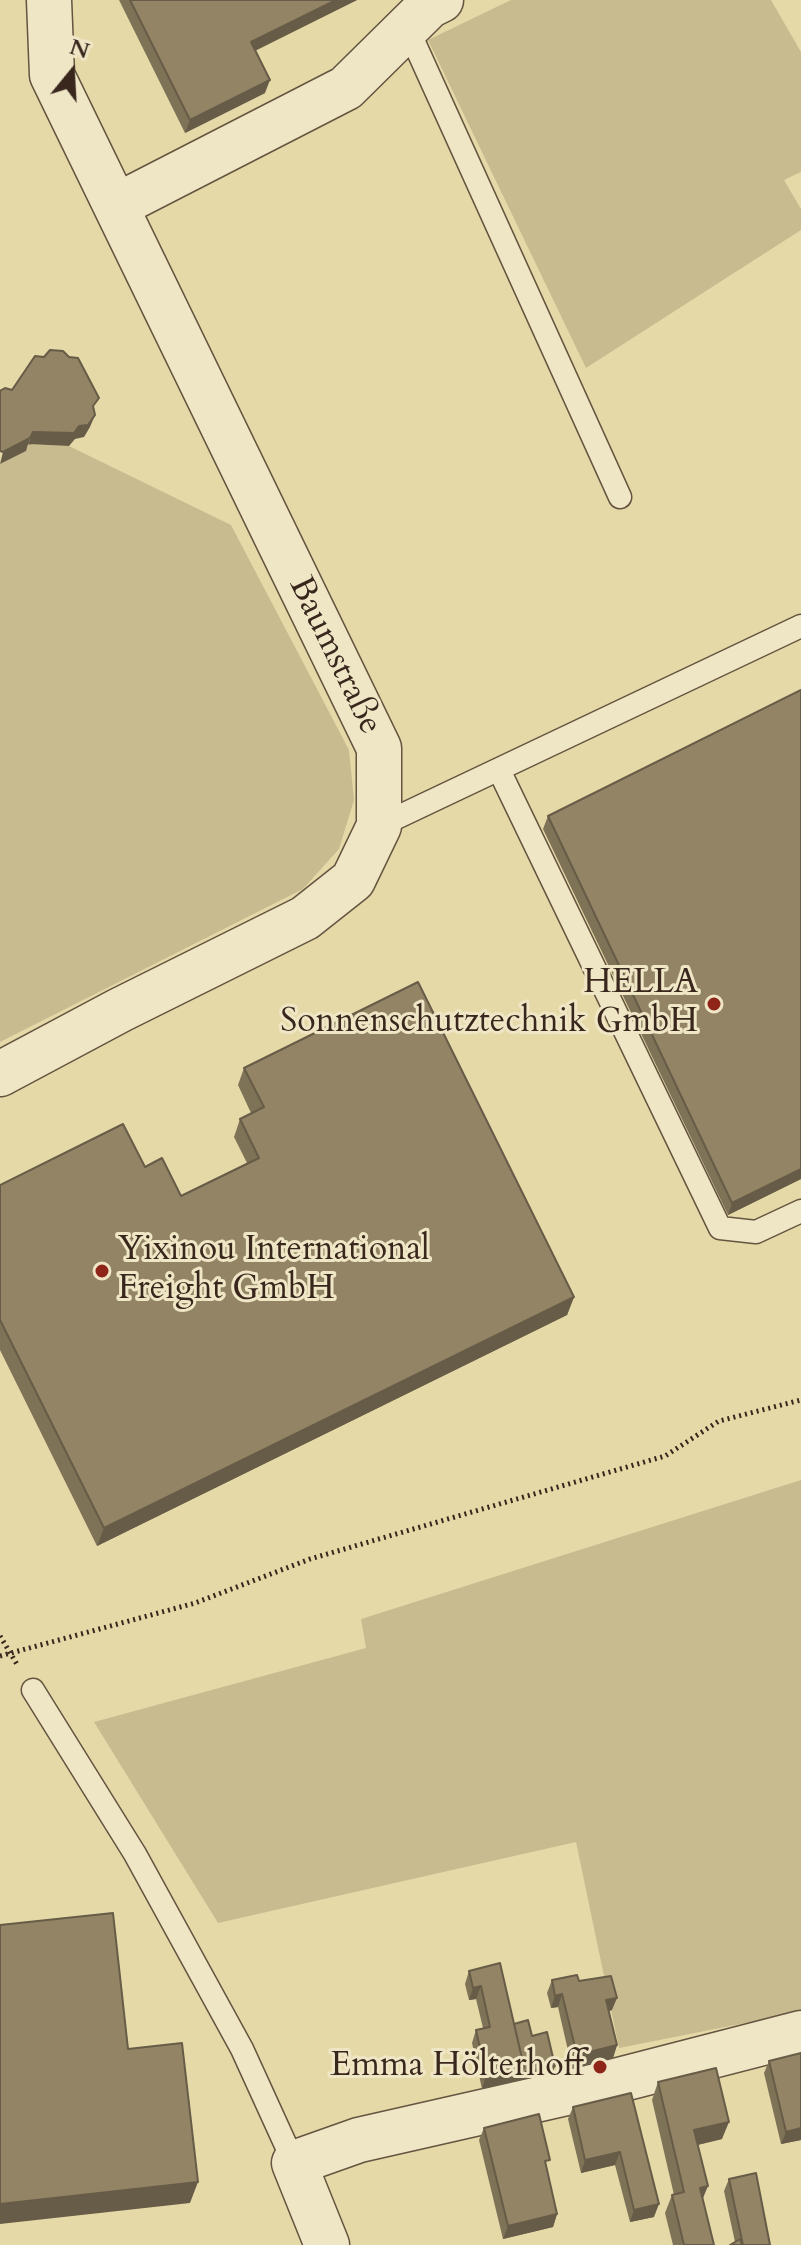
<!DOCTYPE html>
<meta charset="utf-8">
<style>
body{margin:0}
#map{position:relative;width:801px;height:2245px;overflow:hidden;background:#e6d9a8;font-family:Cardo,serif}
canvas{display:block}
.north{position:absolute;left:32px;top:32px;width:80px;height:80px;-webkit-text-stroke:6px #efe6c6;paint-order:stroke;rotate:18deg;font-size:22px;font-weight:700;line-height:32px;text-align:center;color:#39271d}
.north::after{content:'';display:block;margin:auto;width:28px;height:36px;background:#39271d;clip-path:polygon(50% 0,100% 100%,50% 72%,0 100%)}
</style>
<div id="map">
<canvas width="801" height="2245"></canvas>
<div class="north">N</div>
</div>
<script>
const g = document.querySelector('canvas').getContext('2d');
g.lineJoin = 'round';
function paint(path, color) {
  g.fillStyle = color;
  g.fill(path, 'evenodd');
}
function stroke(path, color, width, dash) {
  g.strokeStyle = color;
  g.lineWidth = width;
  g.lineCap = dash ? 'butt' : 'round';
  g.setLineDash(dash || []);
  g.stroke(path);
}
function label(font, color, halo, rows, align = 'center') {
  g.font = font + ' Cardo,serif';
  g.lineWidth = 6;
  g.setLineDash([]);
  g.textBaseline = 'middle';
  g.strokeStyle = halo;
  g.fillStyle = color;
  for (const [text, x, y, turn = 0] of rows) {
    g.save();
    g.translate(x, y);
    g.rotate((+turn || 0) * Math.PI / 180);
    g.textAlign = isNaN(turn) ? turn : align;
    if (halo) g.strokeText(text, 0, 0);
    g.fillText(text, 0, 0);
    g.restore();
  }
}
paint(new Path2D(`
 M511,0H771L801,52V172L784,180L801,209V230L586,368L428,40Z
 M29,444L69,446L231,525L349,750L354,800L339,849L303,889L0,1042V464L25,451Z
 M801,1480V2012L619,2048L576,1842L218,1923L94,1722L366,1648L361,1619Z`), '#c9bb90');
const lane = new Path2D(`
 M407,27L620,497
 M499,770L720,1228L756,1232L801,1211
 M379,826L801,626
 M33,1690L135,1854L242,2049L294,2163`);
const street = new Path2D(`
 M116,206L346,88L429,6L441,0
 M0,1074L120,1010L305,918L353,880L379,826V748L52,75L49,0
 M327,2245L294,2163L359,2140L588,2088L801,2033`);
stroke(lane, '#645440', 25);
stroke(street, '#645440', 47);
stroke(new Path2D(`
 M0,1636L18,1666
 M0,1656L195,1603L310,1559L665,1456L719,1421L801,1400`), '#39271d', 5, [2, 4]);
stroke(lane, '#efe6c6', 22);
stroke(street, '#efe6c6', 44);
paint(new Path2D(`
 M119,0H357L255,51L265,93L185,133Z
 M548,816L801,1179L728,1215L543,829Z
 M244,1068L574,1297L567,1315L97,1546L0,1350V1185L145,1167L181,1196L247,1163L234,1137L240,1119L251,1113L238,1085Z
 M469,1971L514,2024L532,2036L555,2066L553,2072L482,2089L472,2043L476,2030L483,2028L476,1999L469,2000L465,1984Z
 M552,1980L579,1981L612,2010L609,2011L617,2045L613,2058L572,2068L558,2007L551,2008L547,1993Z
 M769,2061L801,2140L781,2144L764,2073Z
 M658,2082L722,2139L698,2145L703,2200L714,2245H673L665,2213L672,2195H674L652,2100Z
 M631,2093L654,2217L630,2222L615,2165L581,2173L568,2119L573,2107Z
 M484,2128L547,2170L557,2214L553,2227L503,2239L479,2140Z
 M729,2179L770,2245L735,2242L724,2191Z`), '#7e7257');
paint(new Path2D(`
 M336,0H357L246,55L251,42Z
 M270,80L265,93L185,133L190,120Z
 M95,415L90,427L84,437L75,439L69,446L28,444L33,432L79,426Z
 M30,438L26,451L0,464L3,452Z
 M801,1169V1179L728,1215L732,1203Z
 M574,1297L567,1315L97,1546L104,1528Z
 M481,1986L476,1999L469,2000L473,1988Z
 M562,1994L558,2007L551,2008L555,1996Z
 M617,1998L612,2010L602,2013L606,2000Z
 M617,2045L613,2058L572,2068L577,2055Z
 M555,2066L553,2072L482,2089L486,2076L524,2067Z
 M729,2122L722,2139L688,2147L694,2130Z
 M801,2128V2140L781,2144L786,2132Z
 M620,2152L615,2165L581,2173L585,2160Z
 M198,2182L190,2203L0,2224V2204Z
 M708,2186L701,2203L700,2188Z
 M659,2204L654,2217L630,2222L634,2210Z
 M557,2214L553,2227L503,2239L508,2226Z`), '#675c47');
const building = new Path2D(`
 M130,0H336L251,42L270,80L190,120Z
 M50,350L63,351L69,357L78,358L99,398L93,406L95,415L88,425L79,426L74,433L33,432L30,438L3,452L0,451V391L5,388L12,390L35,356L44,357Z
 M801,690V1169L732,1203L548,816Z
 M418,982L574,1297L104,1528L0,1320V1185L123,1124L145,1167L162,1158L181,1196L259,1158L240,1119L264,1107L244,1068Z
 M113,1913L128,2049L182,2043L198,2182L0,2204V1925Z
 M500,1963L524,2067L486,2076L476,2030L490,2027L481,1986L473,1988L469,1971Z
 M577,1975L579,1981L611,1976L617,1998L606,2000L617,2045L577,2055L562,1994L555,1996L552,1980Z
 M528,2020L532,2036L547,2032L555,2066L521,2073L524,2067L514,2024Z
 M801,2053V2128L786,2132L769,2061Z
 M716,2068L729,2122L694,2130L708,2186L700,2188L714,2245H684L672,2195L684,2192L658,2082Z
 M631,2093L659,2204L634,2210L620,2152L585,2160L573,2107Z
 M539,2114L550,2160L545,2161L557,2214L508,2226L484,2128Z
 M756,2173L770,2245H743L729,2179Z
 M740,2239L742,2245H730Z`);
paint(building, '#938465');
stroke(building, '#675c47', 2);
for (const [x, y, r, color] of [
 [714,1004,8,"#8f2418"],
 [102,1271,8,"#8f2418"],
 [600,2067,8,"#8f2418"]
]) {
  const dot = new Path2D();
  dot.arc(x, y, r, 0, 2 * Math.PI);
  g.fillStyle = color;
  g.fill(dot);
  stroke(dot, '#efe6c6', 3);
}
label('34px', '#39271d', '#efe6c6', [
 ["Baumstraße",334,656,64]
]);
label('34px', '#39271d', '#efe6c6', [
 ["HELLA",698,984],
 ["Sonnenschutztechnik GmbH",698,1023],
 ["Yixinou International",118,1251,"left"],
 ["Freight GmbH",118,1290,"left"],
 ["Emma Hölterhoff",584,2067]
], 'right');
</script>
